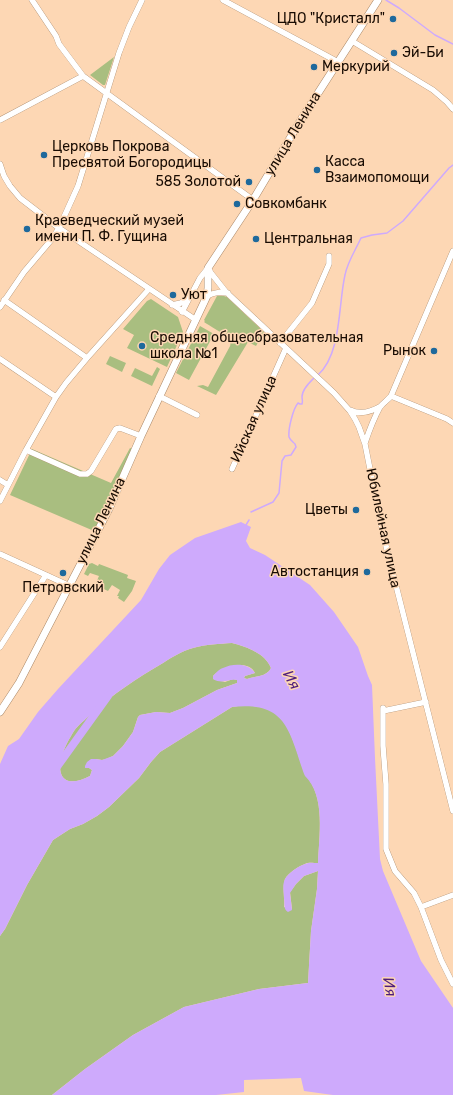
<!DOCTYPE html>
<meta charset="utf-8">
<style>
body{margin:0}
canvas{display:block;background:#fdd7b4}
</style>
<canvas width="453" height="1095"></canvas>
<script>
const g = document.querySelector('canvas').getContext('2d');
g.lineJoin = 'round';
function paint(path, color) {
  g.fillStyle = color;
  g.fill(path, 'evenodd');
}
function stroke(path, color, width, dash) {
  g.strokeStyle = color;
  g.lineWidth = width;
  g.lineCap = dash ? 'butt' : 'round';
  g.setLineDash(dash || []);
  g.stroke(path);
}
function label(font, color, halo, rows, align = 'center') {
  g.font = font + ' Rubik,sans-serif';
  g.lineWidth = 3;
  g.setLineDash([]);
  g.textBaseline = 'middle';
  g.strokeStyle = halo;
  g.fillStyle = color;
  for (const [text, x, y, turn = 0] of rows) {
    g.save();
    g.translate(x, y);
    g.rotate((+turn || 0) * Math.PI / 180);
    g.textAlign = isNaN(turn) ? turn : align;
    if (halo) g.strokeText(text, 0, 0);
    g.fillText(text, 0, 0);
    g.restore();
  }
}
paint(new Path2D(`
 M114,57L105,85H103L90,75Z
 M217,296H224L227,297L264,332L256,346L248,342L216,395L197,386L203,385L208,387L229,348C230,346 231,345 230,342C228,335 211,327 204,322L205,321L204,320Z
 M151,299L178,317L183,332L167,367L127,348L134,335L123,329L147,301Z
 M200,326L214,334L189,380L176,373Z
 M110,356L126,363L122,372L106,364Z
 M157,367L160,369L152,386L131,376L135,368L152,376Z
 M130,448L133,449L94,531L10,495L32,449L111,483Z
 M92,563L98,566L99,564L128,575L127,578L136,581L132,591L124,602L118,598L119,596H117L120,590L112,585L108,591L95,585L99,576L90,573L88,576L84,574L89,564Z
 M232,643C247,647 265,653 271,668C267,677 255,676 247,679L244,678L245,676L255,673C247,658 227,669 216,673L213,676V679L225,682L233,679L237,680V683L217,690L183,708L170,713L156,712L140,715L138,717L133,732L123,746L113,756L106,759L102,760L96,759L89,768L92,770L90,776C69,787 55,781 62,756C64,748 69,739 74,731C78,725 85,720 91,714C113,694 137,678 163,663C172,657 182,651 193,648C206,644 219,644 232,643Z
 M244,705C251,706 259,706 266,708C273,711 281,717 285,723C294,739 299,758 305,775C326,796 319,837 318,864C314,863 309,862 305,864C299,866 288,873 285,879C282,886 285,900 284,907L292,909L290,892L296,884L304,876L318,871L317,889L311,931L308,983L259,989L184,1007L133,1035L85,1069L52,1095H0V936L5,929L27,885L53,840L70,829L83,824L97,816L109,807L139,778L151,762L160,752L232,707Z`), '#a9be80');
paint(new Path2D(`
 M241,522L251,527L246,541L250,548L265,555L310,585L334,612L358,647L368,676L372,685L375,758L380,859L383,871L421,961L453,1008V1095H333L304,1091L301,1078L244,1080V1092L216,1095H52L85,1069L133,1035L184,1007L259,989L308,983L311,931L317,889L318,871L304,876L296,884L290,893L292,910L288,912C283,909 285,904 284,898C284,892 282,885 285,879C288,873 299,866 305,864C309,862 314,863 318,863C319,837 326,796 305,776C289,732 288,701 232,707L160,752L151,762L139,778L109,807L97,816L83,824L70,829L53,840L27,885L5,929L0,936V764L8,746L19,739L38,712L58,689L141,600L159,569L170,555L195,538ZM232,643C247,647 265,653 271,668C267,677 255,676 247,679L244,678L245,676L255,673C249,663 233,663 223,668C219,669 216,673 213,676V679C223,685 228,678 237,680V683L217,690L183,708L170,713L156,712L140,715L138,717L133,732L123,746L113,756L102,760L96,759H91L87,762L85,766V768H89L92,770L90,776C69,787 55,781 62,756C64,748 69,739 74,731C78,725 85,720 91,714C113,694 137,678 163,663C172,657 182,651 193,648C206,644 219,644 232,643Z`), '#ceaafc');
stroke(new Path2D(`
 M386,0L399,8L435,35L453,44
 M318,375C342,353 338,305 345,275C347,263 356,249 361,238L372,235L387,233L403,221L449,168L453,165
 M251,512L273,502L279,493L282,461L285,456L291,455L296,447L295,444C293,442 290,440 289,437C288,429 293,409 298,403L300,404H302C303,401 302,399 302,397C302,389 310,382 315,377
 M246,525L249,520`), '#ceaafc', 1.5);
stroke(new Path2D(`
 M54,771L108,696`), '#ceaafc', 8);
const minor = new Path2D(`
 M32,0L56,36L59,44L83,76L253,200
 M223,0L338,62
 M352,41L433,90L447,102L453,109
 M0,120L83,76
 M0,164L4,176L10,186L20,198L59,228L196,320
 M207,296C215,292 220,292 228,293
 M4,300L87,358
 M172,305L181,303L188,298
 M0,307L24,272L52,239L59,228L78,186L119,53L129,27L142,0
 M182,312L200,278L208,268L211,273L226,292L334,393L350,411L355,419L359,427L365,444L383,534L453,811
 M280,343L312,303L329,264V256
 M0,359L56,397
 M159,396L197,415
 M391,396L447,419L453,423
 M350,410C360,415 371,412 381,406
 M365,443C369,431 374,418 380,407C383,403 388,400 391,396L453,251
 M26,450L80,474H87L91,471L116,429L120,428L141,436
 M232,469L286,348
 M0,480L8,485
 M0,501L26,450L56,397L66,383L87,358L149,289
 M0,554L70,586
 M0,647L46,575
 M383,708V746L386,784V849L395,871L414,893L421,907L441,960L453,984
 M383,711L426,702
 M421,907L453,895`);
const major = new Path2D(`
 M0,712L19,683L109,509L141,436L207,296L208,288V268L253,200L302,118L378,0`);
stroke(minor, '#a98665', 6);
stroke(major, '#a98665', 8);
stroke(minor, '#fff', 5.5);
stroke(major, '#fff', 7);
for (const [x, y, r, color] of [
 [393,19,4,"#1e699c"],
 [394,53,4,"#1e699c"],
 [314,67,4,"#1e699c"],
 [44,155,4,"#1e699c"],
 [317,170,4,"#1e699c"],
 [249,182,4,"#1e699c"],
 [237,204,4,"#1e699c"],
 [27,229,4,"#1e699c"],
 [256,239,4,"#1e699c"],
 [173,295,4,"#1e699c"],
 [142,346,4,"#1e699c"],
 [434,351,4,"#1e699c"],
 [356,510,4,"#1e699c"],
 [367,572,4,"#1e699c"],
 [63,573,4,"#1e699c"]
]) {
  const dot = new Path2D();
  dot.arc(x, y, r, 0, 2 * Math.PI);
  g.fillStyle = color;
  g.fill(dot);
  stroke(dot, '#fdd7b4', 1.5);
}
label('14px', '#180b02', '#fdd7b4', [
 ["ЦДО \"Кристалл\"",385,19,"right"],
 ["Эй-Би",402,53],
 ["Меркурий",322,67],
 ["Церковь Покрова",52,147],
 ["Пресвятой Богородицы",52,163],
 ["Касса",325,162],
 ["Взаимопомощи",325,178],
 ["585 Золотой",241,182,"right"],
 ["Совкомбанк",245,204],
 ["Краеведческий музей",35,221],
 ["имени П. Ф. Гущина",35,237],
 ["Центральная",264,239],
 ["Уют",181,295],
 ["Средняя общеобразовательная",150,338],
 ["школа №1",150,354],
 ["Рынок",426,351,"right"],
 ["Цветы",348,510,"right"],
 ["Автостанция",359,572,"right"],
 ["Петровский",63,588,"center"]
], 'left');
label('14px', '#180b02', '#fdd7b4', [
 ["улица Ленина",293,134,-59],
 ["Ийская улица",254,419,-66],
 ["улица Ленина",101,521,-64],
 ["Юбилейная улица",383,528,78]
]);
label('italic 15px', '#4f1e7c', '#fdd7b4', [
 ["Ия",291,680,61],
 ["Ия",389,987,79]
]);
</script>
